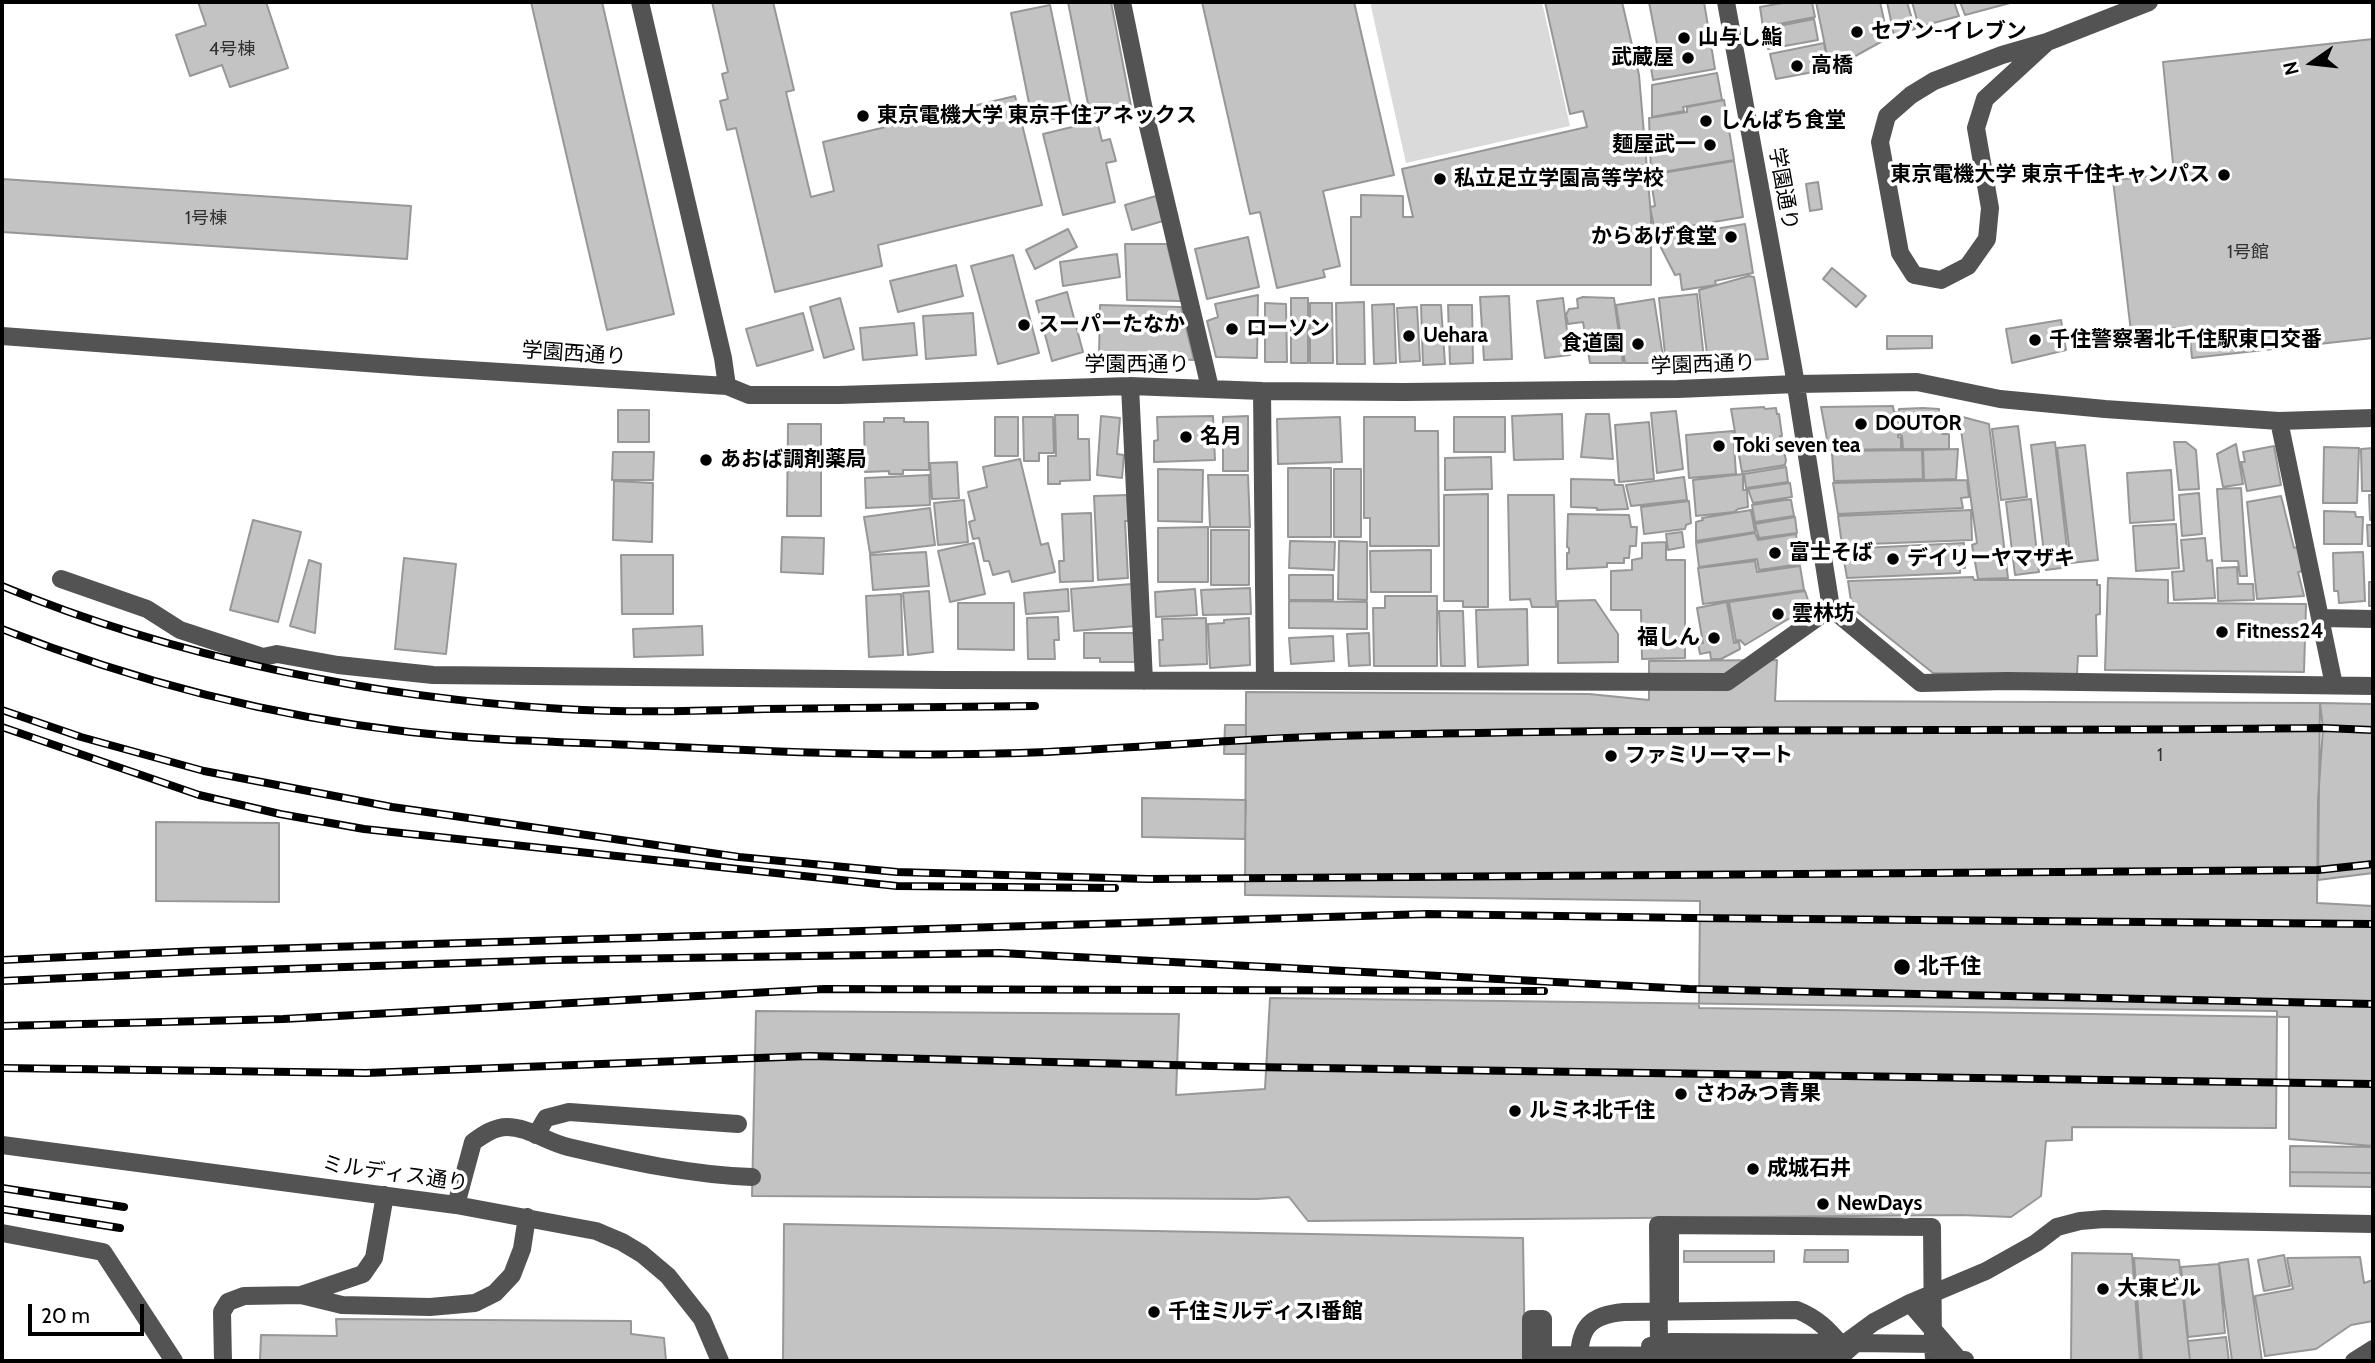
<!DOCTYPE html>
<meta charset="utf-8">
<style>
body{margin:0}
#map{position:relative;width:2375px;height:1363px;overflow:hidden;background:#fff;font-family:Cabin,sans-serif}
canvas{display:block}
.frame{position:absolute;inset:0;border:4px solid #000;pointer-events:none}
.north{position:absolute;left:2277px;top:28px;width:70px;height:70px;-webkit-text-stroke:5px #fff;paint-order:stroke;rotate:256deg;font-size:19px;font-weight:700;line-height:28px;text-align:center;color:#000}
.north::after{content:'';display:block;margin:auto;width:24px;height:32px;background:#000;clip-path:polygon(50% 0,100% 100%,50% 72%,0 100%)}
.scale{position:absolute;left:28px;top:1304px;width:116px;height:32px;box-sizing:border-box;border:4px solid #000;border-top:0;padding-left:9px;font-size:21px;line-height:24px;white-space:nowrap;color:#000;-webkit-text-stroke:5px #fff;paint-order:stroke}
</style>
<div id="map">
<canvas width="2375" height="1363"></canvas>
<div class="frame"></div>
<div class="north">N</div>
<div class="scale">20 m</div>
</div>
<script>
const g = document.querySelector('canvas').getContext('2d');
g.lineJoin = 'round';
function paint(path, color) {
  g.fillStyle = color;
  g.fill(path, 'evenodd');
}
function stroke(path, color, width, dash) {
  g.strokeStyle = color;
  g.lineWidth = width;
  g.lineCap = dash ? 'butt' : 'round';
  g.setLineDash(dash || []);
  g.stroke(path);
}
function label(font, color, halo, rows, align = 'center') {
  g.font = font + ' Cabin,"Noto Sans JP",sans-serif';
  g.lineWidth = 7;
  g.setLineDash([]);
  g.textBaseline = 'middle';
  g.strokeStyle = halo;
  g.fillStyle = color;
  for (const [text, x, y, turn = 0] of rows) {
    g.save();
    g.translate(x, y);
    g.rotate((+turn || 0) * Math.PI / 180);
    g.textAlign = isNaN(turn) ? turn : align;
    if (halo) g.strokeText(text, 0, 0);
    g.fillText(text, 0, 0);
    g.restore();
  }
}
paint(new Path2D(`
 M1370,2H1542L1570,126L1406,163Z`), '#dadada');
const building = new Path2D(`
 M198,2H266L288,68L230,87L222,65L190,76L176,35L206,25Z
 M531,2H602L674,314L607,330Z
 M712,2H773L794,90L786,92L811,197L834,191L823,142L1015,96L1042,205L878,245L882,266L775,292L736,128L727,130L720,101L728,99L722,74L728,72Z
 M1068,2H1111L1131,106L1090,114Z
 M1202,2H1354L1394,175L1323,191L1340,266L1323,270L1325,277L1277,288L1260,212L1250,214Z
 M1545,2H1622L1639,75L1651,216V285H1351V217H1361V195L1403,196V217H1413L1402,169L1587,127L1583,111L1570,114Z
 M1649,2H1704L1715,69L1653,80L1648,50L1658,49Z
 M1788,2H1812L1815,17L1763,27L1760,7Z
 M1816,2H1880L1888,38L1830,70Z
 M1887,2H1907L1915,29L1894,35Z
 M1912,2H1954L1959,16L1919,27Z
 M1960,2H2010V3L1965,15Z
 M1050,5L1073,115L1033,123L1011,13Z
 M1814,19L1818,40L1768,49L1764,29Z
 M2373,39V338L2192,358L2189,327L2131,332L2113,180L2174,174L2163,62Z
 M1824,43L1829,69L1776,79L1770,54Z
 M1717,73L1722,100L1683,107L1684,111L1652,117V85Z
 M1724,100L1734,160L1651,174L1649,118L1687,112V107Z
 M1097,121L1102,141L1110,139L1116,161L1106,163L1115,202L1063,215L1043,134Z
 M1734,161L1743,217L1655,232L1650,207L1655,206L1650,175Z
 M2,179L411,206L407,259L2,232Z
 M1818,182L1822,209L1810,211L1806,184Z
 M1156,196L1163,221L1132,230L1125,205Z
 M1745,224L1753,273L1715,281L1716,285L1682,290L1680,274L1675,275L1655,236L1678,232V235Z
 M1068,229L1077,247L1035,269L1026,250Z
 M1248,237L1259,287L1207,299L1195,249Z
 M1125,244H1167L1181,301L1127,300Z
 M1117,254L1120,277L1063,286L1060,262Z
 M1013,255L1039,353L998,364L971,266Z
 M956,265L963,296L898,312L890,281Z
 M1832,268L1866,296L1856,307L1823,279Z
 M1749,276L1754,277L1768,359L1708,362L1699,290Z
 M1067,292L1083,352L1052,361L1036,301Z
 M1697,294L1704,359L1666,363L1659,298Z
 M1258,295L1257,358L1216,357L1207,321L1218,317L1215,304Z
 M1509,296L1512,359L1484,360L1480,297Z
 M1583,297L1614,298L1623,363H1590L1583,322L1568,324L1566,315L1569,309L1578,308L1577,299Z
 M840,298L854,349L824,358L810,307Z
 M1291,298H1308V363H1291Z
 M1563,298L1570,355L1545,358L1537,301Z
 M1654,299L1664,363H1625L1616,305Z
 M1364,302L1365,364H1337L1336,303Z
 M1265,303L1286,304L1287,362H1265Z
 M1310,303H1332L1333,363H1310Z
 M1394,304L1396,363L1374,364L1372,305Z
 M1100,305L1181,307L1194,360L1099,358Z
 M1421,305H1441L1445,364L1423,365Z
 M1448,305H1472L1473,363L1450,364Z
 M1417,307L1420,361L1400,362L1397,308Z
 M803,313L813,350L757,366L746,329Z
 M973,313L976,355L926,359L923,316Z
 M2061,320L2066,350L2012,363L2006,329Z
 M914,323L917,355L863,360L860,328Z
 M1887,336H1932V348L1887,349Z
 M1893,406L1894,412H1898V437L1901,438V449L1829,450L1821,407Z
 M1764,407L1765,409L1776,408L1777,414H1779L1782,436H1780L1786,460L1785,465L1742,472L1731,409Z
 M1923,408L1939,409V413H1941L1942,434H1949V449H1903L1902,436L1900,435L1899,409Z
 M618,410H649V442H618Z
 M1676,411L1683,469L1657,473L1651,413Z
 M1562,414L1563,459L1514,460L1512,416Z
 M1586,414H1609L1613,459L1581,457Z
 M1055,415H1078V439H1089L1090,480L1060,481V484H1048V456H1056Z
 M1101,416L1120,418L1117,454L1124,455L1122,478L1097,475Z
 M1213,416L1215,460L1154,462V441L1158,440L1157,417Z
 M1248,416V471H1223V417Z
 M1959,416L1989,424L2008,578L1978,579L1972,545L1977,543Z
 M995,417H1018V456H995Z
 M1023,417H1053L1054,453H1039V461H1024Z
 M1340,417L1342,462L1278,464L1277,419Z
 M1364,417H1415V431H1438L1439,546H1370V518H1364Z
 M1454,417H1505V452H1454Z
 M884,418H904V422H928L929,470H903V474H889V471L865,472L864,422H884Z
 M1649,422L1654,479L1619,482L1615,425Z
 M788,424H821V516H787Z
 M2018,426L2027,497L2001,500L1992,429Z
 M1733,431L1736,474L1689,478L1686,435Z
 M2055,442L2069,567L2046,570L2031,445Z
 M2174,442H2186L2196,450L2199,489L2179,490Z
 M2236,444L2243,484L2223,487L2217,454Z
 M2085,445L2098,560L2071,563L2057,448Z
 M2274,446L2281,485L2247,491L2241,462H2245L2243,452Z
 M2324,447L2359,448L2357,503H2323Z
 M2373,448V491H2362L2361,449Z
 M1958,449L1956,479L1924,480L1923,450Z
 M1922,450L1923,479L1834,481L1832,454L1837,453V451Z
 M613,452H654L653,480H612Z
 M1491,457L1492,489L1445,490V458Z
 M1020,459L1041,545L1048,543L1055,572L1012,582L1009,571L993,575L989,561H984L979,538L973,539L969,522L975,520L968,492L987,487L983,467Z
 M957,462L959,498L932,499L930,463Z
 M1786,467L1788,482L1746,488L1744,474Z
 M1288,468H1331V537H1288Z
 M1158,469L1203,470L1202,522L1158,521Z
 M1334,469H1361V537H1334Z
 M2171,470L2174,520L2130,523L2127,473Z
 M1743,474V490H1747L1748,507L1738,509L1734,512L1696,516L1693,480Z
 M929,475L930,505L866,508L865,478Z
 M1208,475H1248L1250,527H1210Z
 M1684,477L1687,500L1631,506L1626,485Z
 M1571,479L1614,480L1615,485H1623L1628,509L1597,510V508L1571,507Z
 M1967,480L1969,497L1961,498L1963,508L1838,514L1833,483Z
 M614,481L653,483L652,542L613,540Z
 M1790,483L1792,497L1753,503L1748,489Z
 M2241,488L2247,576H2240L2238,561H2222L2217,489Z
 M2199,493L2202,534L2182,536L2179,495Z
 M1488,494V607H1463V601H1444V495Z
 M1127,495L1129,521H1125L1128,578L1098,580L1094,496Z
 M1508,495H1554L1556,607H1532L1530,599L1510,600Z
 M2369,495H2373V520H2370Z
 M2281,496L2294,548L2297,547L2303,571L2298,572L2304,596L2257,599L2247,502Z
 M2031,499L2039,572L2015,575L2006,502Z
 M964,500L968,542L938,545L934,503Z
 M1785,500H1791L1794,516L1755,522L1752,505Z
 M1689,501L1691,523L1686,525L1685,529L1644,534L1641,507Z
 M930,508L935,545L870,553L864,517Z
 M1751,510L1755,532L1696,541V522L1703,520L1702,518Z
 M1971,510L1972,540L1842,545L1838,516Z
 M2324,511L2355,512L2356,517H2363L2362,544H2324Z
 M1091,513L1093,581L1060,582L1059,561H1064L1062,514Z
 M1568,514L1629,515L1631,527H1637L1636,546H1630L1629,558H1624V563H1607V567L1567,569V553H1569V548L1567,547Z
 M1795,517L1797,533L1759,538L1755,524Z
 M253,520L301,532L278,622L230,610Z
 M2176,524L2179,568L2136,571L2133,526Z
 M2367,525H2373V546H2368Z
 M1208,527V582H1158V528Z
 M1211,530H1249V585H1211Z
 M1682,532L1684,547L1668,550L1666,534Z
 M1755,533L1758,540L1796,534L1801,564L1759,570L1757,559L1699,567L1696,543Z
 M782,537L824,538L823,574L781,572Z
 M2205,538L2207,561L2212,560L2215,598L2174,600L2172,572L2184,571L2181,540Z
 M1290,541L1335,542L1334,570L1289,568Z
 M1339,541L1367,542V600L1338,599Z
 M1666,542V560H1685V658L1642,659L1641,610H1611V571L1632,570V560L1642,558V543Z
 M974,543L985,594L950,602L938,551Z
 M1964,543L1965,568H1960V573L1847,578L1842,549Z
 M1431,550V592H1371L1370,551Z
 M926,552L929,586L873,590L870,555Z
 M2363,552L2365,601L2339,603L2338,591H2334L2333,553Z
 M621,555H673V614H622Z
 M404,558L456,564L446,654L395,649Z
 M309,560L321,564L315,633L290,626Z
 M1755,561L1757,572L1800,566L1804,590L1703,604L1698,568Z
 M2237,567L2238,584H2253L2254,600L2218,601L2217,568Z
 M1289,575H1333V600H1289Z
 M1973,577L1974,580H2097V585H2100V614L2096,615L2097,656H2078L2077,674L1933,673L1852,608L1848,581Z
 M2108,578L2168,580V603L2306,604L2304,672L2105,670Z
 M2369,582H2373V606H2369Z
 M1132,584L1136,626L1074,631L1071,589Z
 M1250,588L1251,614L1203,615L1201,590Z
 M1068,589L1069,611L1026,614L1024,593Z
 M1195,589L1197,615L1156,617L1155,592Z
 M929,591L933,652L908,655L903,593Z
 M1805,591L1810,606L1745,645L1740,640L1736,641L1729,602Z
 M901,594L903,655L869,657L866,596Z
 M1385,596H1437V666H1374L1373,608H1385Z
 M1595,600L1618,634V662L1558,663V601Z
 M1289,601L1367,602V629L1289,628Z
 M1727,602L1734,643L1739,642L1740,649L1721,659H1711L1710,652L1700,654L1698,644L1703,643L1697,608Z
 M958,603H1014V650L958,649Z
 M1527,609L1528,665L1478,667L1476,610Z
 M1439,611H1463L1465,666H1441Z
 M1058,617L1059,640H1054L1055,659H1028L1027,618Z
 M1206,618L1207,664L1160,666L1159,640H1163L1162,619Z
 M1249,618L1250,665L1210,668L1208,624L1224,623V620Z
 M702,626L703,655L634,657L633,629Z
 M1084,633H1136V662H1100V658H1084Z
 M1369,633L1370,665L1349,666L1347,634Z
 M1333,636L1334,661L1291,664L1289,638Z
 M1777,660L1775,701L2320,703L2323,728L2318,800L2317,903L2373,906V1146L2289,1139V1017L1699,1008L1700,901L1245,895L1246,692L1589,694L1649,700V661Z
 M2320,703L2373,704V873L2318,880Z
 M1225,725H1246V754H1224Z
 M1142,798L1246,800L1245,839L1142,837Z
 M156,822L279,823V902L156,901Z
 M1270,998L2277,1011L2276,1128L2072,1127V1140L2046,1141L2041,1196L2011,1217L1961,1215L1308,1221L1289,1197L1257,1199L752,1196L756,1011L1179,1014L1176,1095L1265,1089Z
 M2290,1146L2373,1147V1173L2290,1172Z
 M2290,1172L2373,1173V1187L2290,1186Z
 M784,1224L1523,1238L1525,1361H783Z
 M1805,1250H1848V1262H1804Z
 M1684,1251H1774V1262H1684Z
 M2072,1253L2132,1254L2140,1361H2071Z
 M2284,1255L2290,1286L2264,1291L2258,1260Z
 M2360,1257L2364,1283L2373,1280V1321L2351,1325L2316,1349L2265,1356L2255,1296L2293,1289L2287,1258Z
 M2134,1258L2179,1260L2190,1361H2142Z
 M2248,1259L2262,1361H2232L2219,1263Z
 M2219,1264L2225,1333L2188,1337L2181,1267Z
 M336,1319L631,1321V1334L664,1338L666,1361H260L261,1335L337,1336Z
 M2226,1337L2229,1361H2190L2188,1341Z`);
paint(building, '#c3c3c3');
stroke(building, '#979797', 2);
stroke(new Path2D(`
 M640,2L723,358L727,386
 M1122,2L1143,105L1210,388
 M1726,2L1793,367L1831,608L1921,683L2007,681L2373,686
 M2047,42L1985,99L1976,128L1990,208L1987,239L1968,266L1941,280L1914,275L1900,253L1880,142L1887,116L1911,95L1934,81L2002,55L2047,42L2149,2
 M2,336L420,367L727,386L749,395H839L1130,386L1262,391L1403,392L1678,389L1796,384L1917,382L2000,399L2105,409L2279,421L2373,418
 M1130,386L1144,681
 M1262,391L1265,681
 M2279,421L2334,685
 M61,579L147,609L180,630L263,657L277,654L338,665L433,675L944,680L1727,682L1831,608
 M2321,618L2373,619
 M536,1135L546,1118L569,1112L738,1124
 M2,1145L456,1205L596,1231L622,1242L642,1254L668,1276L702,1319L720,1361
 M456,1205L473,1142C483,1135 494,1127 507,1127C528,1127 547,1142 568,1147C628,1161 691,1175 752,1177
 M1670,1225V1302
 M2,1233L103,1252L174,1361
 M301,1295L363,1274L374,1258L385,1195
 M1910,1303L1960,1361
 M1844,1344L1874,1322L1910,1303L1986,1271L2036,1243L2057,1227L2080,1221L2104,1219L2373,1224
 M1933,1344L1934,1359L1965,1360
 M1650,1346L1670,1342L1856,1343
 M1543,1355L1840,1357L1856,1343L1933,1344L1932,1227L1658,1225L1659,1346L1657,1361
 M223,1361L222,1312L228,1302L244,1296L301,1295L342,1305L430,1307L475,1303L495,1293L512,1275L522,1249L527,1217
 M1531,1361V1319H1543V1361
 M1579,1361C1579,1326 1591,1315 1624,1312L1797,1310C1817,1318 1828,1329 1842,1346
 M2354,1361L2373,1349`), '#535353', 18);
const rail = new Path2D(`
 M2,586C175,658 377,698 563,709C630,713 698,711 765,709C855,708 945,707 1035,706
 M2,629C134,681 269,716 410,732C492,741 574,742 656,746C777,752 899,757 1020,753C1126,749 1231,739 1337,736C1665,727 1994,732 2323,728L2373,730
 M2,710L81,737L204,771L392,807L739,857L897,872L1148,879L2318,870L2373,864
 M2,727L199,795L280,814L364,829L897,886L1115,888
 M2,960L198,951L1427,914L1692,918L2373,924
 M2,981L198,972L551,960L1000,953L1689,989L2373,1004
 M2,1026L283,1019L824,989L1544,991
 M2,1068L366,1073L810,1056L1252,1067L2373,1084
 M2,1188L124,1207
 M2,1209L120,1228`);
stroke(rail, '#000', 8);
stroke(rail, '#fff', 5, [16]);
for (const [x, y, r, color] of [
 [1857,32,7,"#000"],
 [1684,38,7,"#000"],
 [1688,58,7,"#000"],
 [1797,66,7,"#000"],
 [863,116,7,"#000"],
 [1706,121,7,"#000"],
 [1710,145,7,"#000"],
 [2224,175,7,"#000"],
 [1440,179,7,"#000"],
 [1731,237,7,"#000"],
 [1024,325,7,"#000"],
 [1232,329,7,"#000"],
 [1409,336,7,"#000"],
 [2035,340,7,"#000"],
 [1638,344,7,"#000"],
 [1861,424,7,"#000"],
 [1186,437,7,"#000"],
 [1719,446,7,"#000"],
 [706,460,7,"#000"],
 [1775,553,7,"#000"],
 [1893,559,7,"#000"],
 [1778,614,7,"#000"],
 [2222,632,7,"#000"],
 [1714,638,7,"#000"],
 [1611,756,7,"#000"],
 [1902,967,9,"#000"],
 [1681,1094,7,"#000"],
 [1515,1111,7,"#000"],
 [1753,1169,7,"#000"],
 [1823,1204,7,"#000"],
 [2103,1289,7,"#000"],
 [1154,1312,7,"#000"]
]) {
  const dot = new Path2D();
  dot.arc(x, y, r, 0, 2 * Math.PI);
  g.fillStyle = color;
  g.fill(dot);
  stroke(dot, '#fff', 2.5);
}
label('18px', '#313131', null, [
 ["4号棟",232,50],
 ["1号棟",206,219],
 ["1号館",2248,253],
 ["1",2160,756]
]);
label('bold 21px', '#000', '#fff', [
 ["セブン-イレブン",1871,32],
 ["山与し鮨",1698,38],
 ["武蔵屋",1674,58,"right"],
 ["高橋",1811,66],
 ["東京電機大学 東京千住アネックス",877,116],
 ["しんぱち食堂",1720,121],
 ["麺屋武一",1696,145,"right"],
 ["東京電機大学 東京千住キャンパス",2210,175,"right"],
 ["私立足立学園高等学校",1454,179],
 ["からあげ食堂",1717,237,"right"],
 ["スーパーたなか",1038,325],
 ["ローソン",1246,329],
 ["Uehara",1423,336],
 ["千住警察署北千住駅東口交番",2049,340],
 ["食道園",1624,344,"right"],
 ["DOUTOR",1875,424],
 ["名月",1200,437],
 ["Toki seven tea",1733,446],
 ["あおば調剤薬局",720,460],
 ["富士そば",1789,553],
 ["デイリーヤマザキ",1907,559],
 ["雲林坊",1792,614],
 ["Fitness24",2236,632],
 ["福しん",1700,638,"right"],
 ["ファミリーマート",1625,756],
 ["北千住",1918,967],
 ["さわみつ青果",1695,1094],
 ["ルミネ北千住",1529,1111],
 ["成城石井",1767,1169],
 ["NewDays",1837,1204],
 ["大東ビル",2117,1289],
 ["千住ミルディスI番館",1168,1312]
], 'left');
label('21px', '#000', '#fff', [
 ["学園通り",1783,189,80],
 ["学園西通り",574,354,4],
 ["学園西通り",1137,365],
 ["学園西通り",1703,365,-2],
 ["ミルディス通り",395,1174,8]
]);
</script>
